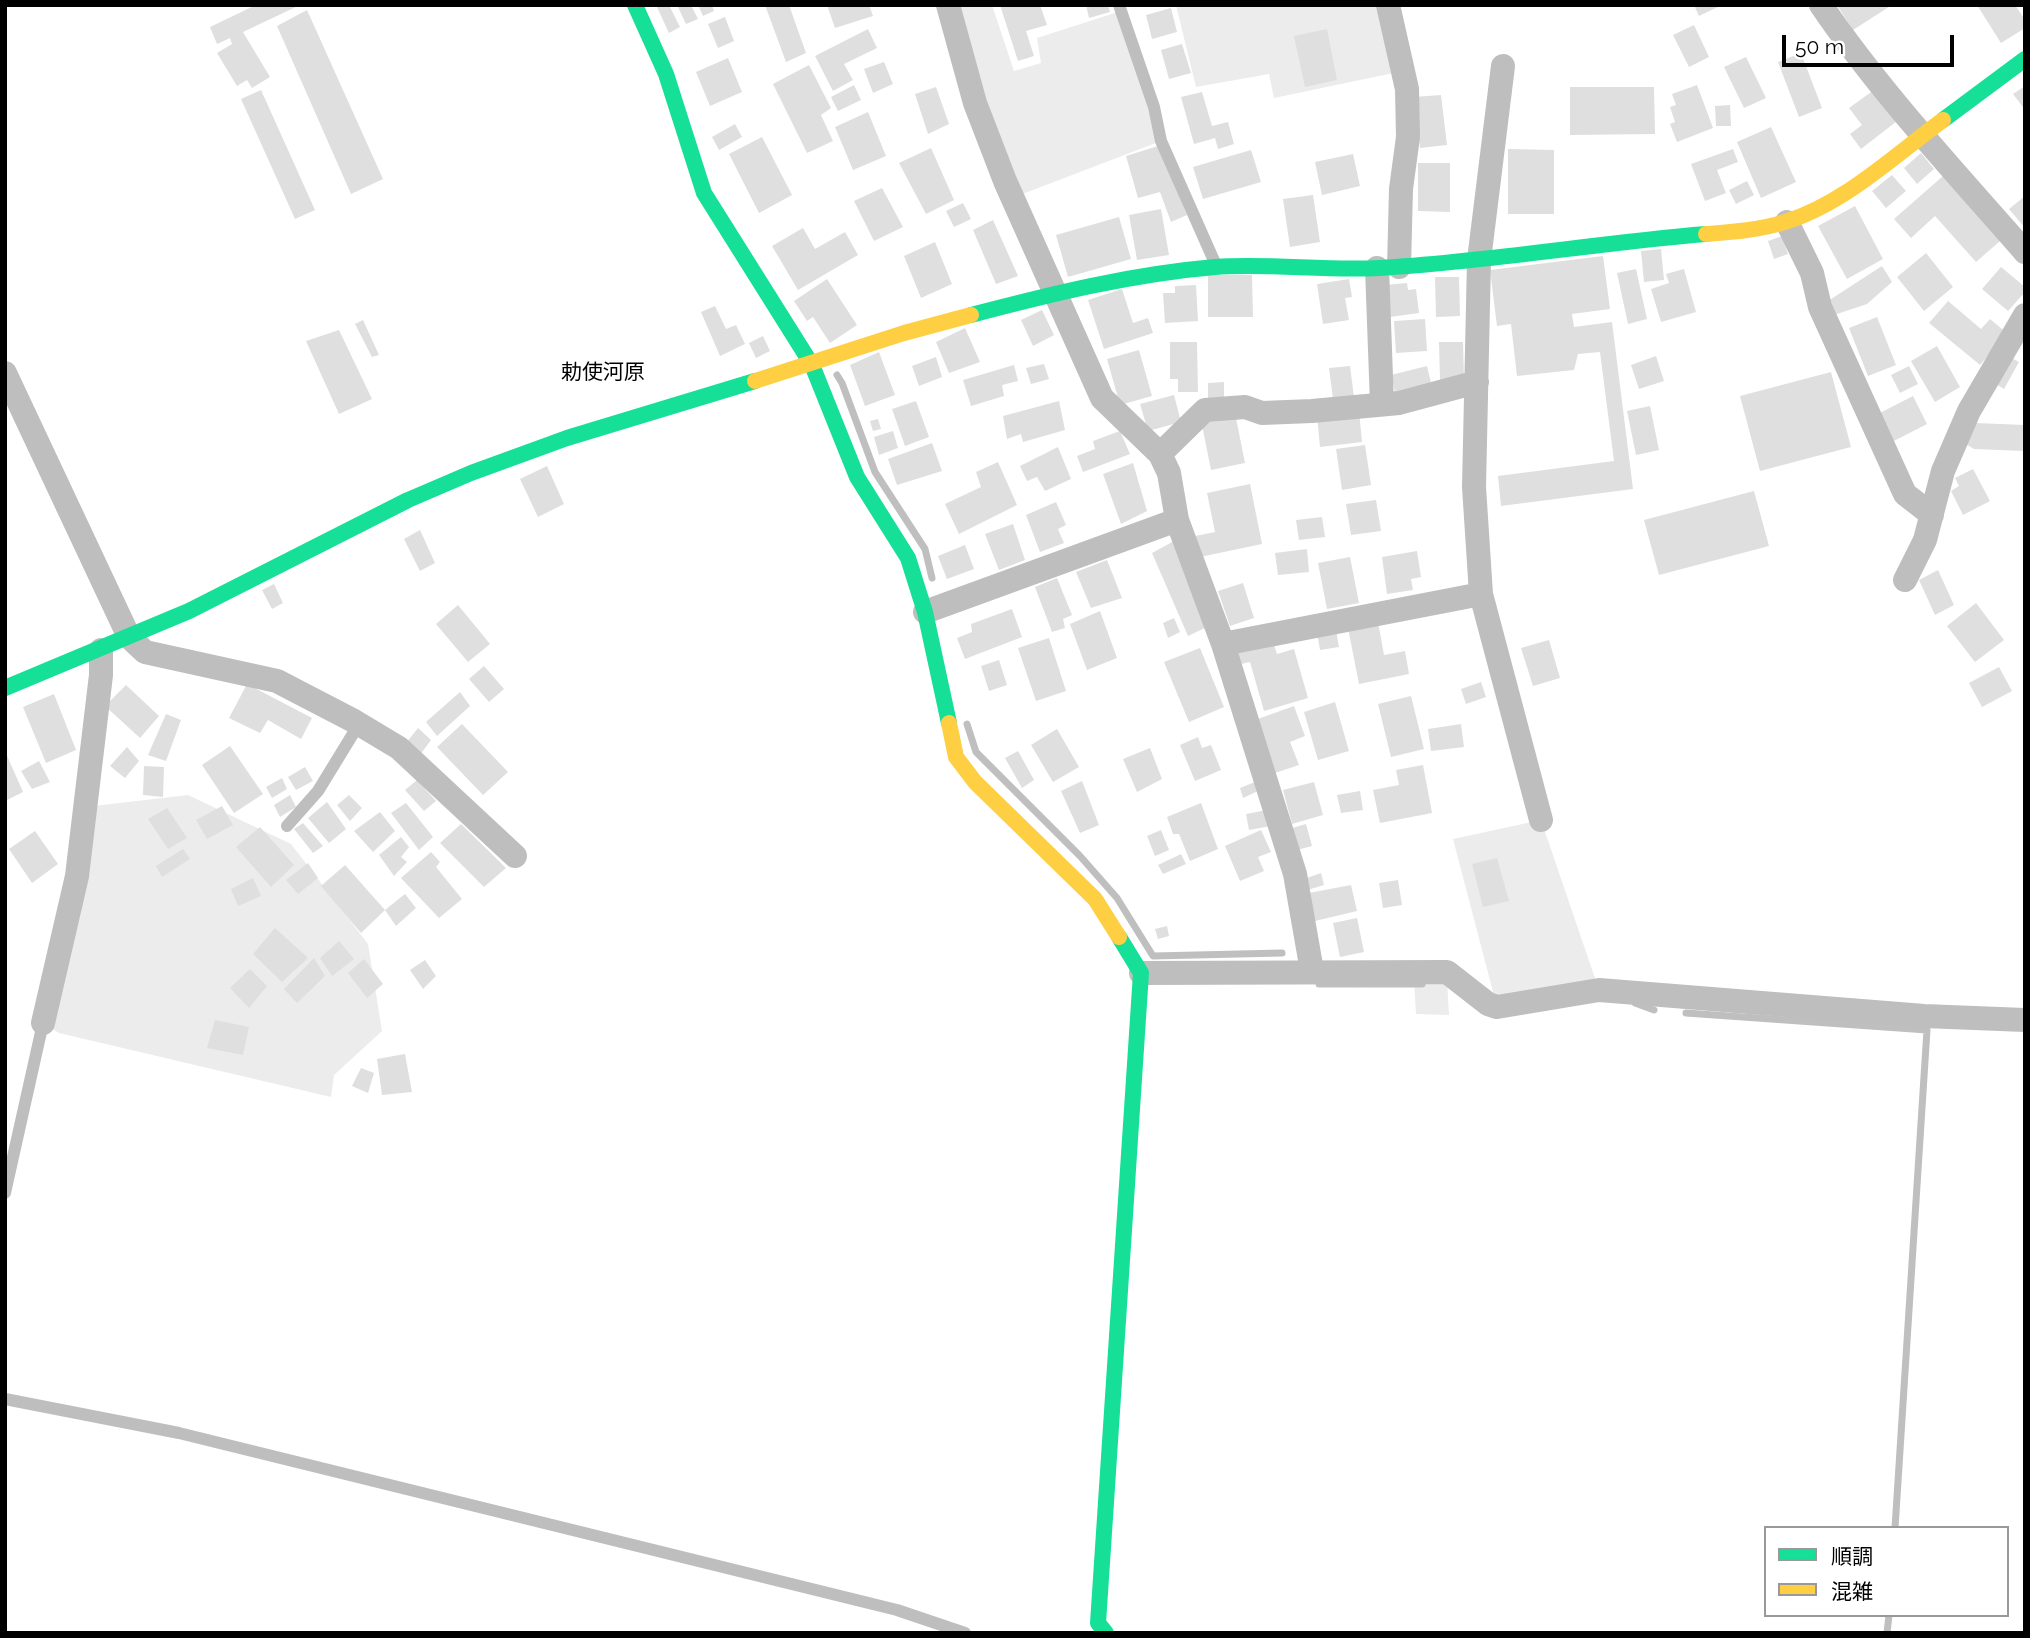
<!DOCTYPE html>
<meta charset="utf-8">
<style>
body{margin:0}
#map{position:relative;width:2030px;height:1638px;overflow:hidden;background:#fff;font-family:Raleway,"Noto Sans JP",sans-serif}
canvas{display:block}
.frame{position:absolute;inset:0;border:7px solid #000;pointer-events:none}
.legend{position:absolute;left:1764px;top:1526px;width:245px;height:91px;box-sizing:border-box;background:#fff;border:2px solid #999;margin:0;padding:9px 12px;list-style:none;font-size:21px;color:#000}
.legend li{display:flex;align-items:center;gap:14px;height:35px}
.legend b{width:35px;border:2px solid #999}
.scale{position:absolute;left:1782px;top:35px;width:172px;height:32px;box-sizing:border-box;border:4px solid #000;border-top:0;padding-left:9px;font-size:21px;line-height:24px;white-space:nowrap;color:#000;-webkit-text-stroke:5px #fff;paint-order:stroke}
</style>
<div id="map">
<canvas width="2030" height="1638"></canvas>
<div class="frame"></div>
<ul class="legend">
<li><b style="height:9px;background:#16e098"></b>順調</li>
<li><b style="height:9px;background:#ffcf43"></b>混雑</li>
</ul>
<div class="scale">50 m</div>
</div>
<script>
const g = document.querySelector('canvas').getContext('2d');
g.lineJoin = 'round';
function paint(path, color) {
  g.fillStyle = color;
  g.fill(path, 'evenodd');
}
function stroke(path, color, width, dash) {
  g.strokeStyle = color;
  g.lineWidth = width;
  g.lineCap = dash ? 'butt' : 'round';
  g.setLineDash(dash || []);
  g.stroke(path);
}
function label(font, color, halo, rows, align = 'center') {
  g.font = font + ' Raleway,"Noto Sans JP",sans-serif';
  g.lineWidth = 5;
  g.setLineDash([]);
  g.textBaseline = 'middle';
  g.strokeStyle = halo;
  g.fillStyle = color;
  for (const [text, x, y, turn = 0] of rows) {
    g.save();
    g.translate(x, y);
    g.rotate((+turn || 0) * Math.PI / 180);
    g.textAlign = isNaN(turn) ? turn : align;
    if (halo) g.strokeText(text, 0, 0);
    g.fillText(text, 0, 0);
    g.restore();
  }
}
paint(new Path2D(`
 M957,5H992L1014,71L1041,63L1037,38L1121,11L1161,141L1012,198Z
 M1176,5H1388L1403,71L1274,98L1269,74L1196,87Z
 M188,795L291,844L368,944L382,1031L334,1075L331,1097L59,1033L43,1023L85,807Z
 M1541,820L1599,990L1497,1007L1453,839Z
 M1447,980L1449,1015L1416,1014L1414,981Z`), '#ececec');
stroke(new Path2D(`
 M837,375L842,383L875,472L925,549L932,578
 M967,724L976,752L1080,856L1117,898L1153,956L1282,953
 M1319,984H1422
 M1635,1003L1654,1010
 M1686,1013L1927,1030L1895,1528
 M1887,1633L1889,1615`), '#bfbfbf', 7);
paint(new Path2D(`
 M256,5H300L243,32L270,77L252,88L247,80L237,86L217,53L232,44L230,38L217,44L210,27Z
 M656,5H669L680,27L669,33Z
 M677,5H691L698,19L686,24Z
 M698,5H712L714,11L703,16Z
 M765,5H789L806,53L786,62Z
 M827,5H869L873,16L835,28Z
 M1000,5H1040L1047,25L1026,31L1034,56L1018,61Z
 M1086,5H1108L1110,12L1089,18Z
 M1694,5H1722L1699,16Z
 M1837,5H1892L1853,30Z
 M1977,5H2015L2025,20V28L2001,43Z
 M1171,8L1177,32L1152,39L1146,15Z
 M307,10L383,179L351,194L277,26Z
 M725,17L734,41L718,48L708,24Z
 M1694,25L1709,57L1689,67L1673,35Z
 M868,29L877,48L844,64L853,80L833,91L815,56Z
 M1327,29L1337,80L1305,87L1294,36Z
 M1182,44L1191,73L1169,79L1161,50Z
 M1801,53L1822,108L1799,117L1778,62Z
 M1746,57L1766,98L1744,108L1724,67Z
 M728,58L742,92L710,106L696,72Z
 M884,62L893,84L873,93L864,69Z
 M809,65L831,108L821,115L833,141L807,153L773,84Z
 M854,85L861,100L838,111L831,97Z
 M1697,85L1713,128L1677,142L1670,124L1675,122L1670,107L1676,105L1672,94Z
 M2025,86V110L2013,94Z
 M936,87L949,124L928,134L915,94Z
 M1570,87H1654L1655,134L1570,135Z
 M261,90L315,210L295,219L241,99Z
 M1874,90L1897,121L1861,149L1850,134L1862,125L1849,108Z
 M1202,92L1212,126L1228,122L1234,144L1218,149L1215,138L1194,144L1181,97Z
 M1441,95L1447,145L1420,148L1414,97Z
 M1730,105L1731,126H1716L1715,106Z
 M868,112L886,156L853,170L835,127Z
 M735,124L742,137L719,150L712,137Z
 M1771,127L1796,182L1761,198L1737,142Z
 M762,137L792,195L759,213L729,154Z
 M1158,146L1187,215L1171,222L1160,192L1138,198L1126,156Z
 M931,148L954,200L926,214L899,163Z
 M1508,149L1554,150V214H1508Z
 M1733,149L1738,162L1717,170L1726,193L1705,201L1691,164Z
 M1251,150L1261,182L1203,199L1193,167Z
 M1921,153L1934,169L1917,184L1904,168Z
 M1353,154L1360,186L1322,195L1315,162Z
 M1418,163H1450V212L1418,211Z
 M1892,175L1906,191L1886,208L1872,191Z
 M1943,176L2000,241L1976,262L1935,216L1911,238L1894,219Z
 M1747,181L1754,195L1736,204L1729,190Z
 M882,188L903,227L874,241L854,201Z
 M1313,195L1320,242L1290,247L1283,199Z
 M2025,196V228L2009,209Z
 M963,203L971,219L954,227L946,211Z
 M1855,206L1883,259L1847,279L1818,226Z
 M1161,209L1169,255L1137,260L1129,215Z
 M1119,217L1131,259L1068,277L1056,235Z
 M993,220L1018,276L996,284L973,230Z
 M803,228L815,249L845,232L858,255L798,290L772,246Z
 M1782,236L1788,254L1774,259L1768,241Z
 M935,242L952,284L921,298L904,256Z
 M1661,249L1664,280L1644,282L1641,251Z
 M1926,253L1953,287L1924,311L1897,277Z
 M1603,256L1610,309L1572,314L1574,327L1612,322L1633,489L1501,506L1498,476L1614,461L1600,352L1578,354L1574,370L1517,376L1511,324L1497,326L1490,270Z
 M1882,266L1892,282L1867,304L1834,315L1828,301Z
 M2001,267L2025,287V292L2008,311L1982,289Z
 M1636,269L1647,319L1628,324L1617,273Z
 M1684,269L1696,312L1661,322L1651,289L1669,283L1666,274Z
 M1208,275H1252L1253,317H1208Z
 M1435,277H1459L1460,316L1436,317Z
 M827,279L857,325L830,343L813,317L807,321L794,301Z
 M1349,279L1352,297L1345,298L1349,320L1323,324L1317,284Z
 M1407,283L1408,290L1416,289L1419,313L1390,317L1385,285Z
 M1196,285L1198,321L1165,323L1163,293H1175V286Z
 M1122,289L1133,323L1148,318L1153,333L1104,349L1088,300Z
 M1948,301L1981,329L1990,319L2007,333L1980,365L1929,323Z
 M715,306L726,329L736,325L745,344L720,356L701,312Z
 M1042,310L1054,335L1033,346L1021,320Z
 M1877,317L1896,365L1868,376L1849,328Z
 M1425,319L1427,351L1396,353L1394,321Z
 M363,320L379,355L372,357L355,324Z
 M965,328L980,362L949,373L936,342Z
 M339,330L372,399L339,414L306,341Z
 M763,336L770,351L756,358L749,343Z
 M1170,342H1197L1198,392H1178V379H1170Z
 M1439,342H1463L1464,379L1440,380Z
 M1937,346L1960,387L1935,402L1911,361Z
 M1139,350L1152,396L1120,405L1107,359Z
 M879,352L895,395L865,406L850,365Z
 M1656,356L1664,381L1639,389L1631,365Z
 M936,357L942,377L919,386L912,366Z
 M2010,357L2019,362L2004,389L1994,383Z
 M1044,364L1049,379L1031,384L1026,368Z
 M1014,365L1018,381L1002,385L1004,396L971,406L963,380Z
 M1350,366L1354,397L1333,399L1329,368Z
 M1427,366L1432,387L1396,396L1391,375Z
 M1909,366L1918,384L1900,393L1891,375Z
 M1831,372L1851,447L1760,471L1740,396Z
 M1224,382V397L1208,398V383Z
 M1174,395L1181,422L1148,431L1140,404Z
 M1913,396L1927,424L1890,443L1876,415Z
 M916,401L929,437L905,446L892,409Z
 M1059,401L1065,430L1023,442L1021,434L1007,439L1003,416Z
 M1650,406L1659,450L1636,455L1627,411Z
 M1359,411L1362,442L1320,447L1317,416Z
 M1235,413L1245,463L1211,470L1201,420Z
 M878,419L881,429L873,431L870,421Z
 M1976,423L2025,425V451L1974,449L1964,443Z
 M893,431L898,448L879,455L874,437Z
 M1120,431L1130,454L1083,472L1077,456L1095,449L1093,441Z
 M932,443L942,471L897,485L888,459Z
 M1365,445L1371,485L1342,490L1336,449Z
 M1058,447L1071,479L1045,491L1037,477L1027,481L1020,466Z
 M998,462L1017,505L959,534L945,504L981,487L976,472Z
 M1133,463L1147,511L1121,524L1103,474Z
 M547,466L564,504L538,517L520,479Z
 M1973,469L1990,501L1963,515L1951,491L1959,486L1955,478Z
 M1250,484L1262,544L1200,557L1195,536L1215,532L1207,493Z
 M1754,491L1769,546L1659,575L1644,520Z
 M1376,500L1381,531L1351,535L1346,504Z
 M1056,502L1066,525L1058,529L1064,543L1040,552L1026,515Z
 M1322,517L1325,537L1299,540L1296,520Z
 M1013,524L1025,560L999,570L985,534Z
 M420,530L435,563L420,571L404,539Z
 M1174,541L1209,626L1188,636L1152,553Z
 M965,545L974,569L947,579L938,556Z
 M1307,549L1309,572L1278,575L1275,553Z
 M1417,551L1421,577L1411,579L1413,590L1387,594L1382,557Z
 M1350,557L1359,603L1327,609L1318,563Z
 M1107,560L1122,598L1091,608L1076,572Z
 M1938,570L1954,605L1935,615L1919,580Z
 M1057,578L1072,615L1063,619L1065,628L1052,632L1035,587Z
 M1243,583L1254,618L1230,626L1218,591Z
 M274,584L283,603L272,609L262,590Z
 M1976,603L2004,640L1975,662L1947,626Z
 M458,605L490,644L468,662L436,624Z
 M1012,609L1022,637L965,659L957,638L972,632L971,624Z
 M1100,611L1117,658L1087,670L1070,624Z
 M1174,618L1180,632L1168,638L1163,623Z
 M1378,622L1384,655L1405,651L1409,674L1359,684L1348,628Z
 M1336,630L1339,647L1320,650L1317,633Z
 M1049,638L1066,691L1036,701L1018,648Z
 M1272,638L1277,654L1294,649L1308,698L1264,711L1250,662L1241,664L1236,648Z
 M1549,640L1560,678L1533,686L1521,648Z
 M1200,648L1224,707L1189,722L1164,662Z
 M999,660L1007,685L989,691L981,666Z
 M484,666L504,689L489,702L469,679Z
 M1999,667L2012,691L1982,707L1969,683Z
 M1481,682L1486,697L1466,704L1461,689Z
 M247,684L312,718L301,739L268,720L260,733L229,718Z
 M126,685L159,716L140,738L105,706Z
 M460,692L470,706L437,736L426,722Z
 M54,694L76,750L46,763L23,707Z
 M1411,696L1424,749L1391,757L1378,704Z
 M1335,702L1349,751L1318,760L1304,712Z
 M1294,706L1305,736L1290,742L1299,765L1275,773L1255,720Z
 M166,714L181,720L166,761L148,755Z
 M462,724L508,772L483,795L437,747Z
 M1461,724L1464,747L1431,751L1428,729Z
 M418,728L431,740L420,755L406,743Z
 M1057,729L1079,767L1053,782L1031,745Z
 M1198,737L1202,748L1211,745L1221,770L1195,781L1180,745Z
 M230,746L263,794L234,813L202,765Z
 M127,747L139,761L125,778L110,766Z
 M1150,748L1162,779L1137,792L1123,759Z
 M5,751L23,792L5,801Z
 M1018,751L1034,780L1022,788L1005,758Z
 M39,761L50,782L32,789L21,771Z
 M1423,765L1432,813L1380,823L1373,790L1399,785L1396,770Z
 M144,766L164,767L163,797L143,795Z
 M305,767L313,781L296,790L288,777Z
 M282,778L287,789L272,798L266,787Z
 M417,780L436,801L424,811L405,790Z
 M1082,781L1099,825L1080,833L1061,791Z
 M1255,782L1258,791L1243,798L1240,788Z
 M1314,782L1323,815L1292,824L1283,790Z
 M1360,791L1363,810L1341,813L1337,795Z
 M290,795L296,807L280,817L274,805Z
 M349,795L362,808L350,821L337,805Z
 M327,802L346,829L329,843L308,818Z
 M406,803L433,837L419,850L391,813Z
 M1201,803L1218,849L1190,861L1179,834H1173L1167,817Z
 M222,806L233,825L207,839L196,820Z
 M167,808L187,838L168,849L148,819Z
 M1267,810L1271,826L1249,830L1246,814Z
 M380,812L395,831L373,852L354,831Z
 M303,823L323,846L313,853L294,829Z
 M461,824L506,868L484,887L440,843Z
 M1306,824L1312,846L1297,850L1292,828Z
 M260,827L294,865L271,887L236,847Z
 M1161,830L1169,850L1155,856L1147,836Z
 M1261,830L1271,852L1258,857L1264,871L1240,881L1225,846Z
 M35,831L58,864L32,883L9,849Z
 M401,837L409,847L401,857L407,862L394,876L379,855Z
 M183,849L190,859L162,877L156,866Z
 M431,852L440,862L436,867L462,899L439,918L401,878Z
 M1181,854L1186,864L1163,874L1158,865Z
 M1497,858L1509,901L1483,907L1472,864Z
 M308,863L318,878L298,894L286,880Z
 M345,865L385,910L361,933L321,886Z
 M1321,873L1324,885L1304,891L1301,880Z
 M253,878L261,896L238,906L231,889Z
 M1398,880L1402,905L1383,908L1379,883Z
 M1351,885L1357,911L1315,921L1309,893Z
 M405,894L416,908L396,926L385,910Z
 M1357,918L1364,952L1340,957L1333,923Z
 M1167,926L1169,936L1158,939L1155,929Z
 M275,928L308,958L282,982L253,954Z
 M339,941L354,959L332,976L320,958Z
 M314,958L325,976L297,1003L284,989Z
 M364,959L383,984L367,998L348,973Z
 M425,960L436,976L423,989L410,970Z
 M250,969L267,986L249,1008L230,988Z
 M215,1020L249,1027L243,1055L207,1048Z
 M405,1054L412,1092L382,1095L377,1059Z
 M361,1068L374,1073L368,1093L352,1086Z`), '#dfdfdf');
stroke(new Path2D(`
 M1119,5L1154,107L1161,141L1215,263
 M287,826L318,791L359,724
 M5,1193L43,1023
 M5,1399L179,1433L897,1610L965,1633`), '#bebebe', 12);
stroke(new Path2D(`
 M948,5L975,103L1005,181L1102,398L1160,454L1169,473L1177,520L1223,644L1295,874L1312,971
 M1388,5L1407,89L1408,137L1401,189L1399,267
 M1821,5C1881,93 1955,172 2025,252
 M1503,66L1479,260L1474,487L1481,594L1541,820
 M1787,222L1812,273L1820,307L1905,494L1932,515
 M1377,268L1382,404
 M5,373L129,637L145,652L277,681L354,721L399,748L515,856
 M1160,454L1205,410L1245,407L1262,413L1312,411L1399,403L1477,382
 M1905,580L1925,540L1943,471L1969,411L2025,315
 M925,612L1177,520
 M1223,644L1481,594
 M1141,973L1447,972L1488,1004L1497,1007L1599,990L1924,1016L2025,1020
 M43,1023L77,876L101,675V650`), '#bebebe', 24);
stroke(new Path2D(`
 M635,5L666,74L704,193L812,365L857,477L908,558L925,612L949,723
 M1943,120L2025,59
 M971,315C1051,294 1132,274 1215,267C1269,263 1325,271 1379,268C1488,262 1596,243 1706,234
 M5,688L189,611L408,500L471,473L567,438L755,381
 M1106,1633L1098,1623L1141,973L1119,937`), '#16e098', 16);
stroke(new Path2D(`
 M1706,234C1732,232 1760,230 1785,222C1844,204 1895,155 1943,120
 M755,381L904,333L971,315
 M949,723L956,757L975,782L1095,899L1119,937`), '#ffcf43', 16);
label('21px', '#000', '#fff', [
 ["勅使河原",603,373]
]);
</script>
